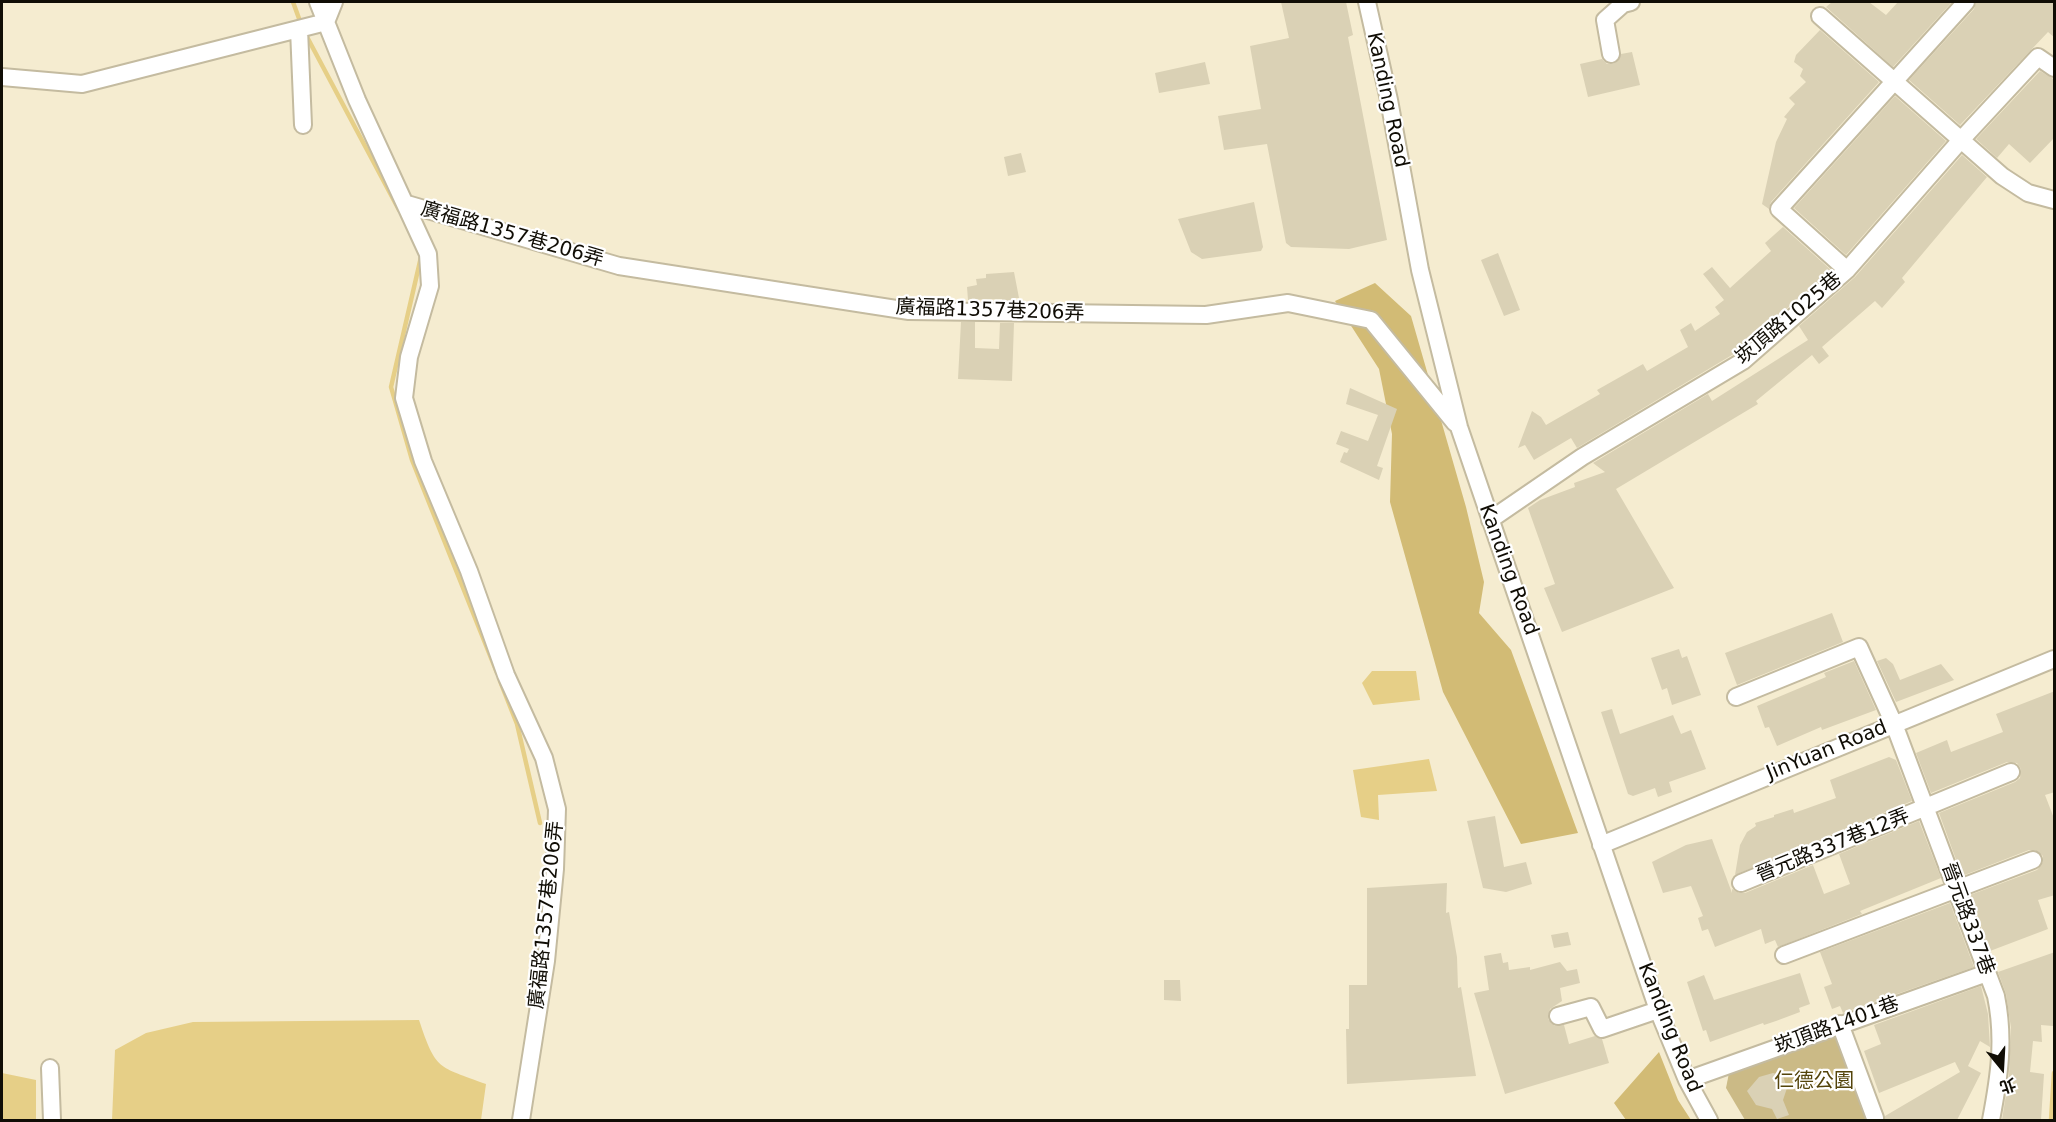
<!DOCTYPE html>
<meta charset="utf-8">
<style>
body{margin:0}
#map{position:relative;width:2056px;height:1122px;overflow:hidden;background:#f5ecd0;font-family:"DejaVu Sans","Noto Sans TC",sans-serif}
canvas{display:block}
.frame{position:absolute;inset:0;border:3px solid #100d05;pointer-events:none}
.north{position:absolute;left:1972px;top:1038px;width:60px;height:60px;-webkit-text-stroke:4px #fff;paint-order:stroke;rotate:162deg;font-size:16px;font-weight:700;line-height:24px;text-align:center;color:#100d05}
.north::after{content:'';display:block;margin:auto;width:21px;height:27px;background:#100d05;clip-path:polygon(50% 0,100% 100%,50% 72%,0 100%)}
</style>
<div id="map">
<canvas width="2056" height="1122"></canvas>
<div class="frame"></div>
<div class="north">北</div>
</div>
<script>
const g = document.querySelector('canvas').getContext('2d');
g.lineJoin = 'round';
function paint(path, color) {
  g.fillStyle = color;
  g.fill(path, 'evenodd');
}
function stroke(path, color, width, dash) {
  g.strokeStyle = color;
  g.lineWidth = width;
  g.lineCap = dash ? 'butt' : 'round';
  g.setLineDash(dash || []);
  g.stroke(path);
}
function label(font, color, halo, rows, align = 'center') {
  g.font = font + ' "DejaVu Sans","Noto Sans TC",sans-serif';
  g.lineWidth = 4.5;
  g.setLineDash([]);
  g.textBaseline = 'middle';
  g.strokeStyle = halo;
  g.fillStyle = color;
  for (const [text, x, y, turn = 0] of rows) {
    g.save();
    g.translate(x, y);
    g.rotate((+turn || 0) * Math.PI / 180);
    g.textAlign = isNaN(turn) ? turn : align;
    if (halo) g.strokeText(text, 0, 0);
    g.fillText(text, 0, 0);
    g.restore();
  }
}
paint(new Path2D(`
 M1837,1033L1869,1120H1745L1726,1088L1729,1073Z`), '#cbba86');
paint(new Path2D(`
 M1375,283L1411,316L1466,507L1484,582L1479,613L1511,650L1578,833L1521,844L1443,692L1390,502L1392,434L1379,369L1335,301Z
 M1659,1052L1678,1100L1691,1120H1626L1614,1103Z`), '#d2bb75');
paint(new Path2D(`
 M1372,671H1416L1420,700L1373,705L1362,683Z
 M1429,759L1437,791L1378,795L1379,820L1361,817L1353,770Z
 M419,1020C436,1071 438,1066 486,1084L481,1120H112L115,1050L146,1033L193,1022Z
 M2,1073L36,1080V1120H2Z`), '#e6cf87');
stroke(new Path2D(`
 M293,2L301,24
 M306,35L399,210
 M421,257L391,387L412,460L497,673
 M500,681L517,724L540,823
 M2051,1120L2054,1073`), '#e6cf87', 4.5);
paint(new Path2D(`
 M1281,2H1346L1353,35L1348,37L1387,240L1349,249L1291,247L1286,243L1267,144L1224,150L1218,116L1261,109L1250,46L1289,38Z
 M1832,2H1869L1886,15L1898,2H1952L1893,67L1826,7Z
 M1976,2H2055V38L2048,32L1960,125L1909,80L1974,9Z
 M1820,30L1879,82L1771,202L1769,209L1762,204L1776,142L1787,119L1784,117L1795,104L1789,98L1806,82L1800,76L1803,69L1794,62L1796,55Z
 M1632,52L1640,85L1588,97L1580,64L1602,59L1607,64H1613L1621,54Z
 M1205,62L1210,84L1159,93L1155,73Z
 M2040,71L2055,80V137L2030,163L2009,144L1997,158L1976,139Z
 M1895,96L1946,141L1846,255L1794,208Z
 M1021,153L1026,172L1008,176L1004,157Z
 M1962,155L1987,177L1902,278L1905,282L1882,308L1875,301L1822,347L1829,356L1819,364L1812,355L1756,401L1758,404L1616,489L1674,588L1562,632L1544,588L1555,584L1528,508L1540,500L1575,487L1574,483L1605,472L1593,463L1708,394L1712,401L1808,340L1799,326L1855,277Z
 M1254,202L1263,247L1261,251L1202,259L1191,252L1178,219Z
 M1783,227L1831,270L1737,352L1577,448L1571,438L1534,460L1525,445L1518,448L1532,411L1541,417L1546,425L1600,394L1597,390L1643,364L1647,371L1688,347L1680,330L1691,323L1695,331L1720,314L1715,307L1724,300L1703,274L1712,267L1730,288L1771,251L1765,243Z
 M1498,253L1520,310L1504,316L1481,260Z
 M1014,272L1019,298H1014V302H1002V299L968,300L967,287L977,285L976,279L986,278V274Z
 M961,322H975V348L999,349L1000,323H1014L1012,381L958,379Z
 M1350,388L1397,409L1377,466L1383,468L1379,480L1340,462L1344,452L1347,453L1349,449L1336,444L1341,431L1368,441L1378,415L1346,404Z
 M1832,613L1843,642L1737,685L1725,653Z
 M1679,649L1682,658L1687,656L1701,695L1672,705L1667,688L1662,690L1651,658Z
 M1886,658L1893,664L1900,680L1941,664L1954,680L1896,702L1877,661Z
 M1854,661L1876,710L1822,730L1821,727L1777,746L1769,727L1765,728L1757,706L1826,677L1824,673Z
 M2055,691V792L2045,795L2055,821V895L2038,900L2048,929L1990,951L1970,895L2037,870L2043,862V856L2035,850H2029L1962,876L1939,813L2015,782L2020,778L2021,769L2017,763L2007,762L1931,793L1916,753L1947,740L1951,752L2003,732L1996,714Z
 M1612,709L1620,734L1673,715L1681,734L1691,730L1706,769L1669,782L1672,792L1658,797L1655,788L1633,796L1628,794L1601,712Z
 M1889,757L1896,760L1912,801L1735,875L1740,845L1747,832L1756,826L1755,823L1774,817V815L1793,809L1794,813L1836,798L1830,780Z
 M1495,816L1504,867L1526,862L1532,884L1506,892L1483,888L1467,821Z
 M1919,821L1941,878L1860,911L1862,914L1778,947L1775,940L1765,944L1761,929L1715,947L1708,929L1702,931L1698,918L1703,916L1691,886L1663,893L1652,862L1686,845L1712,839L1732,893V889L1739,893H1745L1813,865L1824,894L1850,884L1839,854Z
 M1447,883L1446,913L1449,912L1457,957L1458,988L1461,987L1476,1076L1347,1084L1346,1029H1349V985H1367V888Z
 M1950,903L1974,967L1843,1013L1840,1006L1832,1009L1824,987L1832,984L1820,952Z
 M1568,932L1571,945L1554,948L1551,935Z
 M2055,952L2053,1026L2041,1025L2042,1042L2033,1041L2030,1072L2044,1074L2041,1120H2002L2009,1075L2011,1028L2006,994L1998,972Z
 M1501,953L1503,963L1508,962L1509,970L1530,967V970L1560,962L1567,971L1577,969L1580,983L1560,988L1562,1001L1550,1009L1548,1019L1555,1026L1564,1025L1569,1044L1595,1036L1602,1039L1609,1063L1505,1094L1474,993L1489,990L1484,956Z
 M1800,973L1810,1004L1799,1008L1800,1012L1776,1021L1764,1025L1763,1023L1710,1042L1706,1030L1703,1031L1687,982L1704,975L1714,1000Z
 M1164,980H1180L1181,1001L1164,1000Z
 M1981,986L1988,1014L1990,1047L1980,1041L1968,1066L1981,1073L1957,1120H1885V1116L1960,1072L1955,1062L1879,1093L1864,1051L1881,1044L1874,1025Z
 M1773,1073L1783,1076L1787,1088L1783,1100L1789,1115L1777,1119L1772,1109L1756,1105L1747,1091L1759,1077Z`), '#dad1b5');
const minor = new Path2D(`
 M318,2L357,100L428,254L430,286L409,357L404,398L423,461L469,571L506,675L544,758L557,809L555,869L546,961L521,1120
 M1367,2L1389,100L1420,270L1459,427L1658,1010L1687,1080L1709,1120
 M1820,16L2002,176L2028,193L2054,200
 M299,29L303,125
 M1611,54L1605,20L1623,4L1631,2
 M2,77L82,84L326,22L334,2
 M407,204L619,266L909,311L1206,315L1288,303L1371,320L1455,423
 M1847,270L1779,209L1966,2
 M1490,520L1582,457L1743,361L1847,270L1960,141L2038,57L2054,68
 M1736,697L1859,647L1894,724L1996,996C2005,1040 1999,1078 1991,1120
 M1601,845L2054,659
 M1741,883L2011,772
 M1784,955L2033,860
 M1558,1016L1591,1007L1602,1029L1658,1010
 M1840,1024L1875,1118
 M50,1068L52,1120
 M1687,1080L1987,973`);
stroke(minor, '#c4bba0', 20);
stroke(minor, '#fff', 16);
label('20px', '#100d05', '#fff', [
 ["Kanding Road",1387,100,78],
 ["廣福路1357巷206弄",512,235,16],
 ["廣福路1357巷206弄",990,311,2],
 ["崁頂路1025巷",1789,319,-40],
 ["Kanding Road",1508,570,70],
 ["JinYuan Road",1827,751,-22],
 ["晉元路337巷12弄",1833,846,-22],
 ["廣福路1357巷206弄",547,915,-84],
 ["晉元路337巷",1967,919,70],
 ["崁頂路1401巷",1837,1026,-20],
 ["Kanding Road",1669,1028,68]
]);
label('20px', '#54440b', '#fff', [
 ["仁德公園",1814,1082]
]);
</script>
